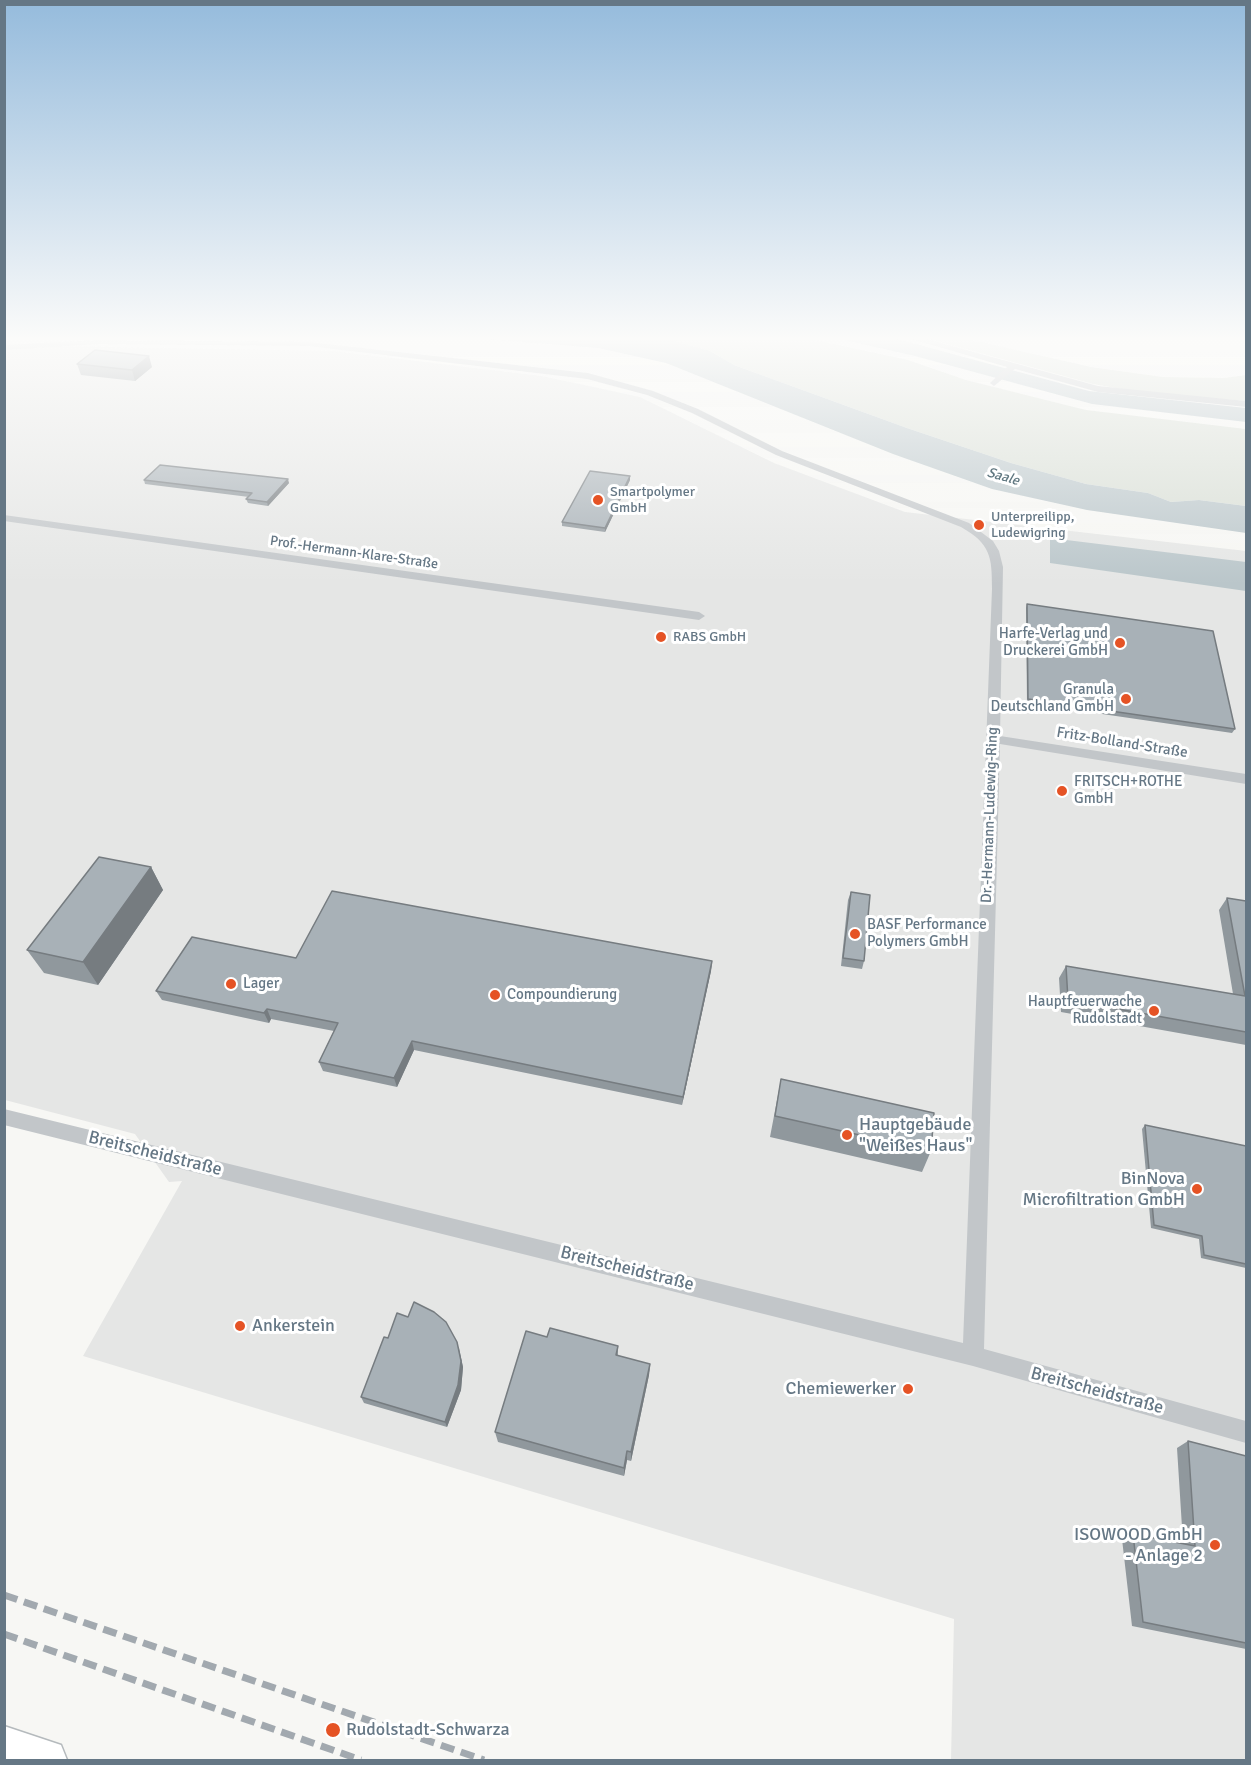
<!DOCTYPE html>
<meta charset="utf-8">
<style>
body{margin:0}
#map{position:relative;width:1251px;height:1765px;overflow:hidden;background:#f7f7f4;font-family:Signika,sans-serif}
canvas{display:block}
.frame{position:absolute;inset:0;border:6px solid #657785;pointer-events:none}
</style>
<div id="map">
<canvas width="1251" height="1765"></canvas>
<div class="frame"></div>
</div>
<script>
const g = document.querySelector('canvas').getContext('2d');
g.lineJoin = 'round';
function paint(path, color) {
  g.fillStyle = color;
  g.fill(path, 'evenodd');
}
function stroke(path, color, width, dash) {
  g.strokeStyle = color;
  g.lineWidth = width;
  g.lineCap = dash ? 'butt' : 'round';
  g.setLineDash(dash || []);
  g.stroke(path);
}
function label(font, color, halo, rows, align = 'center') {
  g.font = font + ' Signika,sans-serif';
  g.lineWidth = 6;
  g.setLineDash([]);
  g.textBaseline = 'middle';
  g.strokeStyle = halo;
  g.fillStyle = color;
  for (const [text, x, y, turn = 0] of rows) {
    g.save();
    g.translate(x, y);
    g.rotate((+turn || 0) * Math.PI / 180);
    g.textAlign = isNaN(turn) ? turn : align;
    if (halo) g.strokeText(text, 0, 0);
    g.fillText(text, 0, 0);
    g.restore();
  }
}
paint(new Path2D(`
 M57,346L333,351L542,376L640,397L774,463L905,512L1246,551V1760H951L954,1619L83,1356L182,1181L169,1182L135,1134L5,1100L4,350Z`), '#e5e6e5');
paint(new Path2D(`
 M661,337H801L908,360L966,380L1086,410L1246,429V506L1199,500L1171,502L1148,493L1086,484L1011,463L907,428L734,365L710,351Z
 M922,337H959L1091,367L1163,377L1224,378L1246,375V401L1138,392L1093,384Z`), '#d8ded5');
paint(new Path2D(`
 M462,337H661L710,351L734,365L907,428L1011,463L1086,484L1148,493L1171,502L1199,500L1246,506V533L1087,510L992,489L893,454L666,363L598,348Z
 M831,337H884L905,341L1089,391L1246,408V422L1092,404L915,356Z
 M1050,538L1246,562V591L1050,563Z`), '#bac6ca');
const primary = new Path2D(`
 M4,1726L61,1745L67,1760H4Z`);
stroke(primary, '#b5babd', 3);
paint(new Path2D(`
 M905,337H919L1098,386L1246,401V407L1098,392L1015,369L994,386L990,383L1007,367Z
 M99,340L308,342L588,373L653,391L698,409L782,451L969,523L993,541L999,551L1003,567L1000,736L1246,774V784L1000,744L984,1349L1246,1421V1443L973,1366L4,1125V1109L963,1343L992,589C992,557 991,544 961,527L776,455L692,413L647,395L587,379L308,346L99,344L4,350V345Z
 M4,515L699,612L705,616L699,620L4,521Z`), '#c2c6c9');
paint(primary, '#fff');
stroke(new Path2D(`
 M4,1595L484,1760
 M4,1634L361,1760`), '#a2a9af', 7, [14, 7]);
paint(new Path2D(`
 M77,364L152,367L135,381L81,375Z
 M144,480L289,483L268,506L248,503L246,499L249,497L145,484Z
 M630,480L605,532L562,526V522Z
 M1027,604L1235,729L1232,733L1027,703L1026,608Z
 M151,867L163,890L98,985L44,973L27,950Z
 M851,892L864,961L862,969L841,966L848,900Z
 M1227,898L1246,901V1045L1061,1012L1059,978L1066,966L1233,994L1219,910Z
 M296,958L712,961L711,971L682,1105L414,1050L397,1087L323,1071L319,1062L334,1031L271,1019L269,1023L162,1000L156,991Z
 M781,1079L931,1151L922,1172L770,1137Z
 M1145,1125L1246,1146V1268L1201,1258L1199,1239L1151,1228L1142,1129Z
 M547,1337L618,1346V1356L650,1364L649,1375L631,1461L627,1460L624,1476L498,1442L495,1432Z
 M459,1348L463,1367L461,1390L447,1427L364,1403L361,1397Z
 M1188,1441L1246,1456V1649L1132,1626L1122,1539L1133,1534L1183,1543L1177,1448Z`), '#90989d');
paint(new Path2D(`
 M149,356L152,367L135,381L132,370Z
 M630,476V480L605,532V528Z
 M288,479L289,483L268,506L267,502Z
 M151,867L163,890L98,985L83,962Z
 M712,961L711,971L682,1105L683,1097Z
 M267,1009L271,1019L269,1023L264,1013Z
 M412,1041L414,1050L397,1087L394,1078Z
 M457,1342L463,1367L461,1390L447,1427L445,1422Z
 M650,1364L649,1375L631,1461V1452Z
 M627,1451V1460L624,1476V1468Z`), '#767c80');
const building = new Path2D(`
 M95,350L149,356L132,370L77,364Z
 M160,465L288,479L267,502L246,499L252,493L144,480Z
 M590,471L630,476L605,528L562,522Z
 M1027,604L1213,631L1235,729L1028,699Z
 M99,857L151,867L83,962L27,950Z
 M332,891L712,961L683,1097L412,1041L394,1078L319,1062L338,1023L267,1009L264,1013L156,991L192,937L296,958Z
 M851,892L870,895L864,961L843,958Z
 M1227,898L1246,901V1032L1068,1000L1066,966L1245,996Z
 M781,1079L934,1113L931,1151L775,1116Z
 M1145,1125L1246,1146V1264L1204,1255L1202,1236L1154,1225Z
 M414,1302L434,1312L446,1322L457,1342L461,1361L458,1385L445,1422L361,1397L384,1337L388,1338L397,1313L408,1317Z
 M550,1328L618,1346L616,1355L650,1364L631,1452L627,1451L624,1468L495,1432L526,1331L547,1337Z
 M1188,1441L1246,1456V1643L1143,1622L1133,1534L1195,1546Z`);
paint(building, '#a8b1b7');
stroke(building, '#767c80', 1.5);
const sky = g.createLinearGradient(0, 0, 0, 584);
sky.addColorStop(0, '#95bbdc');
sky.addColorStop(0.58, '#fbfbfa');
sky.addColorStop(1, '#fbfbfa00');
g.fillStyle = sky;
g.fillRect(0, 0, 1251, 584);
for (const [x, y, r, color] of [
 [598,500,6,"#e55325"],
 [979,525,6,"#e55325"],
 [661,637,6,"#e55325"],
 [1120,643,6,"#e55325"],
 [1126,699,6,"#e55325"],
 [1062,791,6,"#e55325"],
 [855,934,6,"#e55325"],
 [231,984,6,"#e55325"],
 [495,995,6,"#e55325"],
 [1154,1011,6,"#e55325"],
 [847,1135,6,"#e55325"],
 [1197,1189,6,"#e55325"],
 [240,1326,6,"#e55325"],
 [908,1389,6,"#e55325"],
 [1215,1545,6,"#e55325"],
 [333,1730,8,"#e55325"]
]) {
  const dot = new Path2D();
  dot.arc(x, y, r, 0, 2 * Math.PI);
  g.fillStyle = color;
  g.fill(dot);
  stroke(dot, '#fff', 2);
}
label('italic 14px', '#617881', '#fff', [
 ["Saale",1003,477,16]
]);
label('14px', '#657785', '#fff', [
 ["Smartpolymer",610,492],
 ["GmbH",610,508],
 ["Unterpreilipp,",991,517],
 ["Ludewigring",991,533],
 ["RABS GmbH",673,637]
], 'left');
label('14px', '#657785', '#fff', [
 ["Prof.-Hermann-Klare-Straße",354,553,8]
]);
label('15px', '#657785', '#fff', [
 ["Harfe-Verlag und",1108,634,"right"],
 ["Druckerei GmbH",1108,651,"right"],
 ["Granula",1114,690,"right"],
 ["Deutschland GmbH",1114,707,"right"],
 ["FRITSCH+ROTHE",1074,782],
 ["GmbH",1074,799],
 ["BASF Performance",867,925],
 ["Polymers GmbH",867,942],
 ["Lager",243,984],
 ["Compoundierung",507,995],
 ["Hauptfeuerwache",1142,1002,"right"],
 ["Rudolstadt",1142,1019,"right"]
], 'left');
label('15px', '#657785', '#fff', [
 ["Fritz-Bolland-Straße",1122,743,9],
 ["Dr.-Hermann-Ludewig-Ring",990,815,-88]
]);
label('18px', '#657785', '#fff', [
 ["Hauptgebäude",859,1125],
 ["\"Weißes Haus\"",859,1146],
 ["BinNova",1185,1179,"right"],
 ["Microfiltration GmbH",1185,1200,"right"],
 ["Ankerstein",252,1326],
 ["Chemiewerker",896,1389,"right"],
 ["ISOWOOD GmbH",1203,1535,"right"],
 ["- Anlage 2",1203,1556,"right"],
 ["Rudolstadt-Schwarza",346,1730]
], 'left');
label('18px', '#657785', '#fff', [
 ["Breitscheidstraße",155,1154,14],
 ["Breitscheidstraße",627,1269,14],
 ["Breitscheidstraße",1097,1391,15]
]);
</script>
